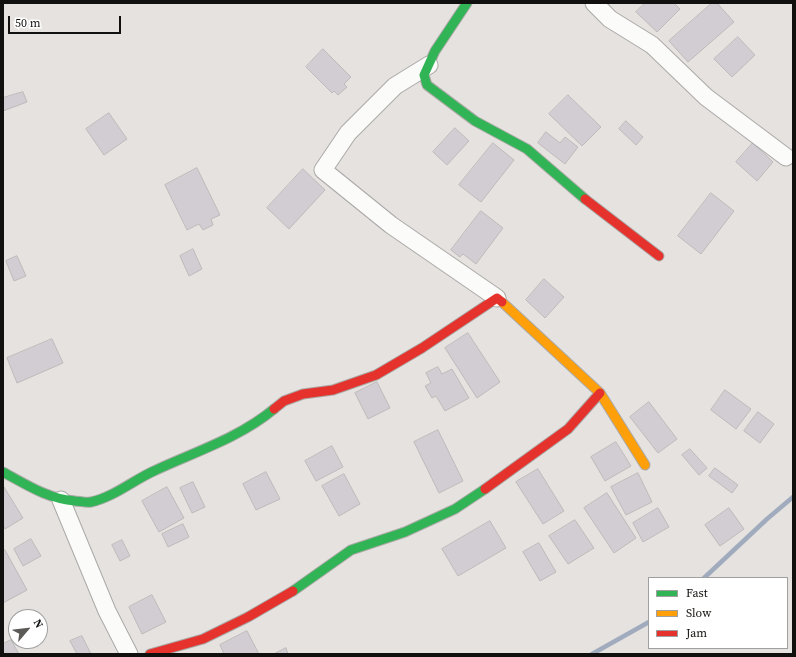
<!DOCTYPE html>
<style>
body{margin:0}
#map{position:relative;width:796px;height:657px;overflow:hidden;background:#e5e2df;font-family:"Source Serif 4",serif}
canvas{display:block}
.frame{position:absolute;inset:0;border:4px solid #12100e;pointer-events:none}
.legend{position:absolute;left:648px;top:577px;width:140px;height:72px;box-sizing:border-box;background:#fff;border:1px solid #a09f9f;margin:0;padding:5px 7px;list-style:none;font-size:12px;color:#12100e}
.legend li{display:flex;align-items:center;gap:8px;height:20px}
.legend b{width:20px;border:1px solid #a09f9f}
.north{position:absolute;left:8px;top:609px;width:40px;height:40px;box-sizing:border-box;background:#fff;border:1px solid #a09f9f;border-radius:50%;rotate:62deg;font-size:11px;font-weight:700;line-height:16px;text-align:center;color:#12100e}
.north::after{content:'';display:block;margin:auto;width:14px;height:18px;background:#5c5a57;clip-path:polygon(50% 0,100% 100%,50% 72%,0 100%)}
.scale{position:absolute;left:8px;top:16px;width:113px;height:18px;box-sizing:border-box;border:2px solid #12100e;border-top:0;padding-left:5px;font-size:12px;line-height:14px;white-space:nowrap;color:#12100e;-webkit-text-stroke:3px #fff;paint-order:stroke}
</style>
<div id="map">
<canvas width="796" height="657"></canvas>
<div class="frame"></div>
<ul class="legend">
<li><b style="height:5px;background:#30b455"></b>Fast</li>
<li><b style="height:5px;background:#ff9f0a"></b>Slow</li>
<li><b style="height:5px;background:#e5322d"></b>Jam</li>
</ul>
<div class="north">N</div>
<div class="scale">50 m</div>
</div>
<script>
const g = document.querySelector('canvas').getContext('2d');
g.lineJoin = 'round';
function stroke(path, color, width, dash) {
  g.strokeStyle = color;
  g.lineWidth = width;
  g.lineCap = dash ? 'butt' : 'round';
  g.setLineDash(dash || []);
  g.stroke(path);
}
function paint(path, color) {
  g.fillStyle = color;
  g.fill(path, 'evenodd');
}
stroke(new Path2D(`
 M704,578L767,519L793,497
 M592,654L649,622`), '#a0abbd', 4.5);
const building = new Path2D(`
 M645,3H674L680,9L657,32L636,12Z
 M712,3H717L734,22L688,62L669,41Z
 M738,37L755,55L732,77L714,59Z
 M323,49L351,77L344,84L347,87L338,95L334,91L332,93L306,67Z
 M23,92L27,102L3,111V98Z
 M568,95L601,127L582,146L549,114Z
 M109,113L127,139L104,155L86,129Z
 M626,121L643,137L636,145L619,129Z
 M455,128L469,141L447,165L433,152Z
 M546,132L560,143L565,137L578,147L565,164L538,143Z
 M493,143L514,160L481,202L459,185Z
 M753,143L773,162L757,181L736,162Z
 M197,168L220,215L211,219L213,225L203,230L199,224L187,230L165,185Z
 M303,169L325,190L289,229L267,208Z
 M711,193L734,211L701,254L678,236Z
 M481,211L503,228L476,264L463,254L460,257L451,250Z
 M193,249L202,269L189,276L180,256Z
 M17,256L26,276L14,281L6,261Z
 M544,279L564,297L545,318L526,300Z
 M468,333L500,382L477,398L445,348Z
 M52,339L63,363L17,383L7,358Z
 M438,367L442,374L452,369L469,398L445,411L436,396L432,398L425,386L431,383L426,373Z
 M377,382L390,408L368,419L355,393Z
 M725,390L751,409L736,429L711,410Z
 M649,402L677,439L658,453L630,417Z
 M758,412L774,424L760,443L744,431Z
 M438,430L463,481L439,493L414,442Z
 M616,442L631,466L605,481L591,457Z
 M332,446L343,467L316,481L305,461Z
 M690,449L707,468L699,475L682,455Z
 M715,468L738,485L732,493L709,476Z
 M538,469L564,511L543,524L516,482Z
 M266,472L280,499L256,510L243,484Z
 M638,473L652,502L626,515L611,487Z
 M344,474L360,504L339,516L322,486Z
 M193,482L205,507L192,513L180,488Z
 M4,487L23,518L5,529L3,525Z
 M167,487L184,518L159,532L142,501Z
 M607,493L636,538L614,553L584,508Z
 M658,508L669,527L643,542L633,523Z
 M729,508L744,529L720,546L705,525Z
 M575,520L594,548L568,564L549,536Z
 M490,521L506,548L458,576L442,549Z
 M183,524L189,537L168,547L162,534Z
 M31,539L41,556L23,566L14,549Z
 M122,540L130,556L120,561L112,545Z
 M539,543L556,572L540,581L523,552Z
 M5,550L27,590L3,603V551Z
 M152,595L166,622L142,634L129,607Z
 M247,631L259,654H224L220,645Z
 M82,636L91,654H77L70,641Z
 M11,640L19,654H3V644Z
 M286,648L288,654H274Z`);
paint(building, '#d1cdd2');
stroke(building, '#bcbaba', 1);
const street = new Path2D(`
 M594,3L610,19L652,45L706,97L786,157
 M429,65L395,86L348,133L323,170L391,225L497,298
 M61,500L107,611L129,654`);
const fast = new Path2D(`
 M467,3L435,51L424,75L427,85L475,121L527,149L585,199
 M3,472C27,485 48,499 75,501C80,501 86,503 91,502C114,497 135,479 156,470C197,451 239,438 274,409
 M293,591L351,550L405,532L455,509L485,489`);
const slow = new Path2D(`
 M502,302L600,393L645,465`);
const jam = new Path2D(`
 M585,199L659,256
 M274,409L284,401L303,394L333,390L376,375L422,348L497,298L502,302
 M485,489L568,429L600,393
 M150,654L203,639L248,617L293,591`);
stroke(street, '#aba9a7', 19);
stroke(fast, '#aba9a7', 11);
stroke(slow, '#aba9a7', 11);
stroke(jam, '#aba9a7', 11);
stroke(street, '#fbfbfa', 17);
stroke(fast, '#30b455', 9);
stroke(slow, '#ff9f0a', 9);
stroke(jam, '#e5322d', 9);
</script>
